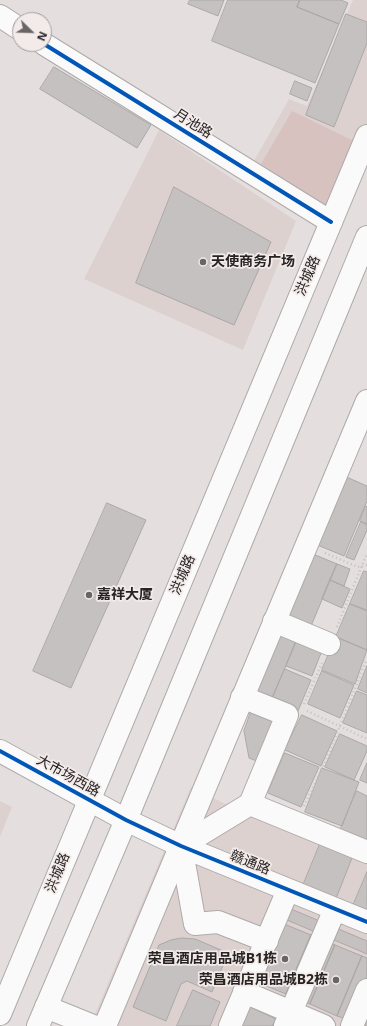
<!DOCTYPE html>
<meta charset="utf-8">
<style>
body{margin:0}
#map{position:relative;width:367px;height:1026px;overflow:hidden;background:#e4dfde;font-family:"Noto Sans",sans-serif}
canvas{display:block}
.north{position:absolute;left:12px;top:12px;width:40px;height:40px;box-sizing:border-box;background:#f3ebe9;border:1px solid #a19b99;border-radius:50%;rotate:113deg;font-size:11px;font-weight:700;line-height:16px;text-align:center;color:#262322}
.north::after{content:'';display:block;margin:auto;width:14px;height:18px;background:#686564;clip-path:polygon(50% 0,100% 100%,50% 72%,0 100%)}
</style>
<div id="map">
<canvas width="367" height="1026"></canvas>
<div class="north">N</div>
</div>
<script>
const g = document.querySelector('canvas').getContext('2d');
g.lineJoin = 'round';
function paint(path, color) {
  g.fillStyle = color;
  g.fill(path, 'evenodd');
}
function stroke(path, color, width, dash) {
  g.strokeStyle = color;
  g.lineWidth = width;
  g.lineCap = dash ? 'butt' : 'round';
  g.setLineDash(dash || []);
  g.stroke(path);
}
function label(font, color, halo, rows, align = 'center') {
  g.font = font + ' "Noto Sans","Noto Sans SC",sans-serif';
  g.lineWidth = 3.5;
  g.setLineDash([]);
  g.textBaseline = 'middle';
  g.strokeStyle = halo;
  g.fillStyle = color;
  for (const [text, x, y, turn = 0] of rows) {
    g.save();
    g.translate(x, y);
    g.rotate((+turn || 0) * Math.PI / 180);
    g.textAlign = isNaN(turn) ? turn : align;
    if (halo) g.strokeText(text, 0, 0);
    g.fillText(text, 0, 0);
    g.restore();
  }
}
paint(new Path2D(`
 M353,0H367V124L329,216L250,168L289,99L307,106Z
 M159,130L296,221L243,350L84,279Z
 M191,787L258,820L367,863V1026H90Z
 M0,801L12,807L0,837Z`), '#dcd1cf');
paint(new Path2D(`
 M292,111L358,143L326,206L261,164Z`), '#d8c2bf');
const building = new Path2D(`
 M190,0H224L218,16L188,4Z
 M228,0H300L297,7L339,24L315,83L212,41Z
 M300,0H341L348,3L339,24L297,7Z
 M346,14L367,22V43L334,127L306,115Z
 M54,67L151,125L137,148L40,89Z
 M295,81L312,88L307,101L290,94Z
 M174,187L271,242L234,325L136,283Z
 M344,476L367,486V501L344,556L315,544Z
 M107,503L146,520L71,688L33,671Z
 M366,506L367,507V524L360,521Z
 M361,522L367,525V530L354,560L346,557Z
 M313,554L337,564L311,626L287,616Z
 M337,564L350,569L344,586L330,580Z
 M364,571L367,572V610L350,604Z
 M330,580L350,589L342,608L322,599Z
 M350,604L367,611V650L336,637Z
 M280,630L298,637L271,701L254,693Z
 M298,637L323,648L312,676L286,666Z
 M336,637L367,650L355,684L322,670Z
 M367,666V693L358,689Z
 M285,669L311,680L298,711L271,701Z
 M322,671L354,685L340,718L308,704Z
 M357,691L367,695V733L343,723Z
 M252,709L279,719L262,763L249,758L244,731Z
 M302,715L337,731L321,766L285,750Z
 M340,734L367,746V751L354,780L325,767Z
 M285,753L319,767L301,807L268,793Z
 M367,763V783L360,780Z
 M322,768L359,782L342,826L305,812Z
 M357,791L367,796V848L338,835Z
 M320,844L352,858L335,901L302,888Z
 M367,872V914L352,908Z
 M291,909L367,941V954L287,920Z
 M284,924L311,935L286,994L259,983Z
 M311,935L335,945L310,1004L286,994Z
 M182,938L195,939L228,953L212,992L187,981L181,984L166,1021L133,1007L159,945L171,940Z
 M335,945L362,956L337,1016L310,1004Z
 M362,956L367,958L366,1026L337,1016Z
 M193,990L220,1002L210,1026H177Z
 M248,1006L276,1019L272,1026H240Z`);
paint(building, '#c5c1c1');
stroke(building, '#aca8a8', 1);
const minor = new Path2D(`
 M0,16L20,29
 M44,44L331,222
 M274,621L329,644
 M242,697L287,715L250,804
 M0,751L126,820L181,846L367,922
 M267,941L218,922L195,924L181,846L250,804L367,852
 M244,992L324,1026
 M46,1007L93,1026
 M230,1026L288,890
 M285,1026L335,909
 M352,1026L367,990`);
const major = new Path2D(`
 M105,1026L367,401`);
const highway = new Path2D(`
 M0,1014L367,136
 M38,1026L126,820L367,237`);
stroke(minor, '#adaaa9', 24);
stroke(major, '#adaaa9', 24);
stroke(highway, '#adaaa9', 24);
stroke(new Path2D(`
 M325,553L358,567L367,565
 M337,627L367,553
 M304,704L322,663
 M307,711L367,739
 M304,806L324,765L367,659`), '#c3c1c1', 2.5, [1, 3]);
stroke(minor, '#fbfafa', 22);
stroke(major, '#fbfafa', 22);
stroke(highway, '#fbfafa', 22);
stroke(new Path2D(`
 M44,44L331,222
 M0,751L126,820L181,846L367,922`), '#0057b8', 4);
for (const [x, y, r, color] of [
 [203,262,4,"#686564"],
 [89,595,4,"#686564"],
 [285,959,4,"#686564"],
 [336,980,4,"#686564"]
]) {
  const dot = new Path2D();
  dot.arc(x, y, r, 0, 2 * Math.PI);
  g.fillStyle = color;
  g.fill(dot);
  stroke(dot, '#f3ebe9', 1.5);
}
label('14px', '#262322', '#f3ebe9', [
 ["月池路",193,124,32],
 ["洪城路",308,276,-67],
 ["洪城路",183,575,-67],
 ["大市场西路",68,776,29],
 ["赣通路",250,863,22],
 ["洪城路",58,873,-68]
]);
label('bold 14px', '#262322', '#f3ebe9', [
 ["天使商务广场",211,262],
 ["嘉祥大厦",97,595],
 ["荣昌酒店用品城B1栋",277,959,"right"],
 ["荣昌酒店用品城B2栋",328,980,"right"]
], 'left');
</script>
